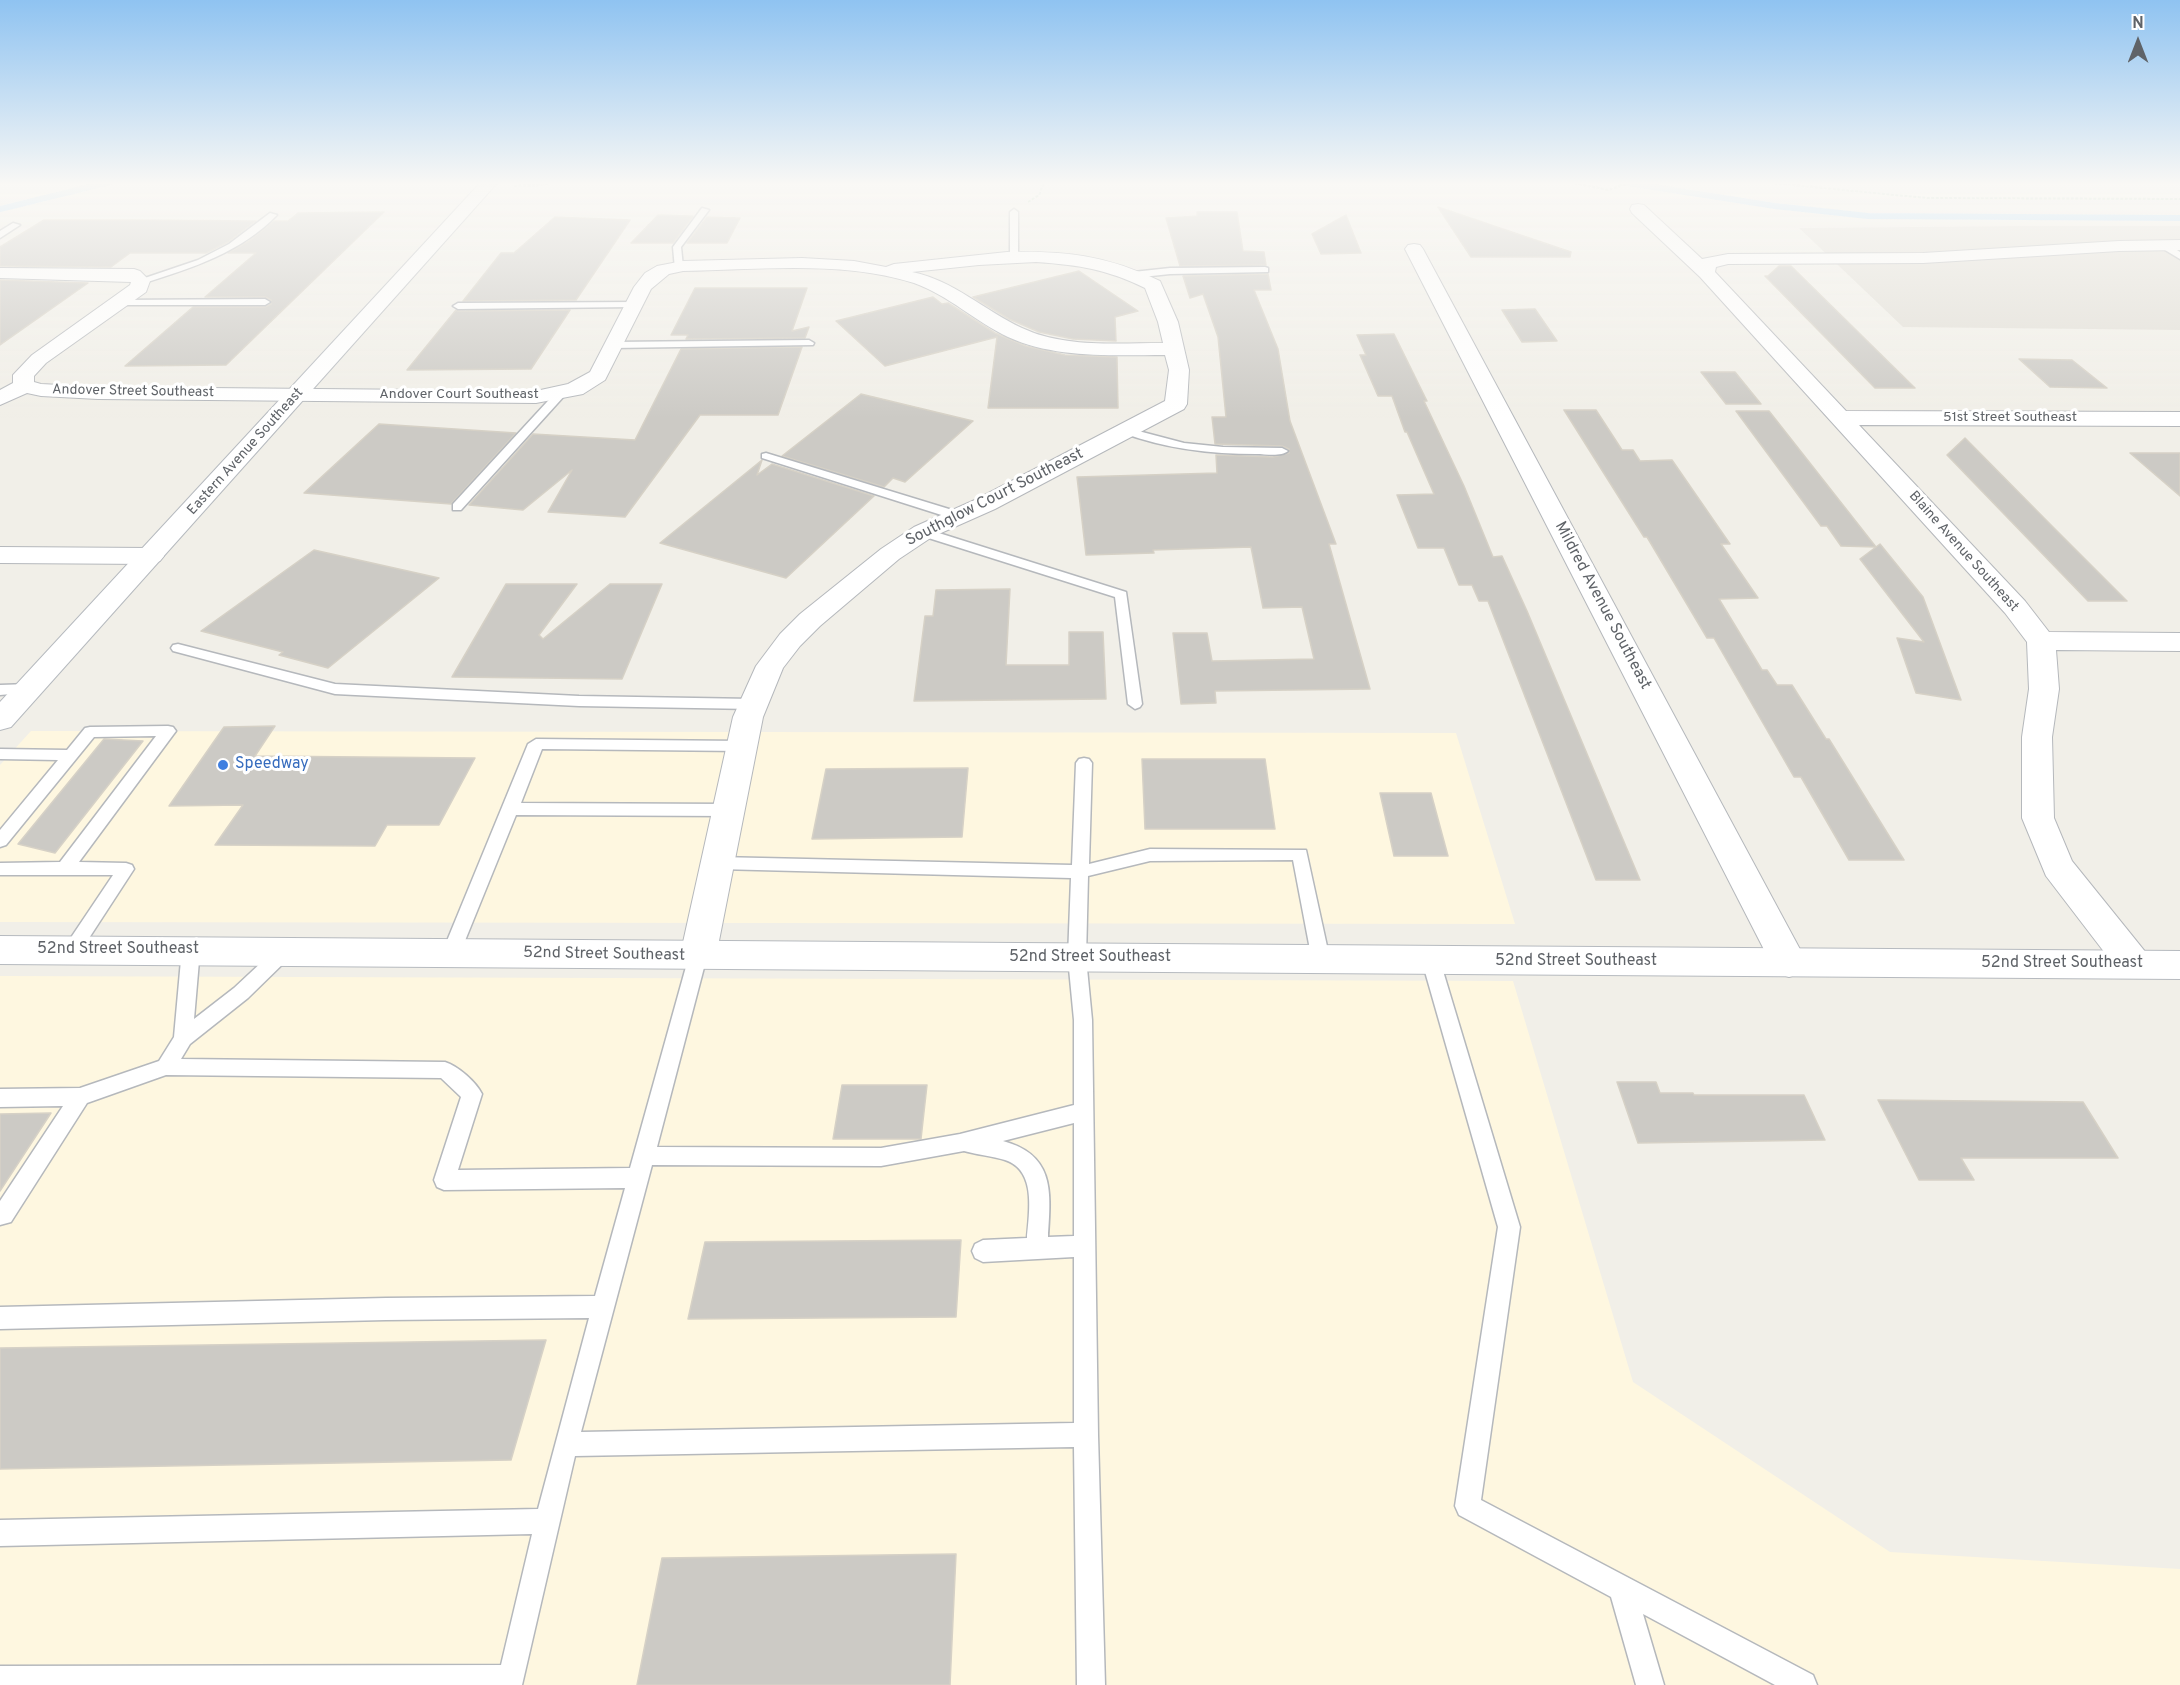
<!DOCTYPE html>
<style>
body{margin:0}
#map{position:relative;width:2180px;height:1685px;overflow:hidden;background:#f1efe8;font-family:Overpass,sans-serif}
canvas{display:block}
.north{position:absolute;left:2108px;top:12px;width:60px;height:60px;-webkit-text-stroke:4px #fff;paint-order:stroke;rotate:0deg;font-size:16px;font-weight:700;line-height:24px;text-align:center;color:#5f6368}
.north::after{content:'';display:block;margin:auto;width:21px;height:27px;background:#5f6368;clip-path:polygon(50% 0,100% 100%,50% 72%,0 100%)}
</style>
<div id="map">
<canvas width="2180" height="1685"></canvas>
<div class="north">N</div>
</div>
<script>
const g = document.querySelector('canvas').getContext('2d');
g.lineJoin = 'round';
function paint(path, color) {
  g.fillStyle = color;
  g.fill(path, 'evenodd');
}
function stroke(path, color, width, dash) {
  g.strokeStyle = color;
  g.lineWidth = width;
  g.lineCap = dash ? 'butt' : 'round';
  g.setLineDash(dash || []);
  g.stroke(path);
}
function label(font, color, halo, rows, align = 'center') {
  g.font = font + ' Overpass,sans-serif';
  g.lineWidth = 6;
  g.setLineDash([]);
  g.textBaseline = 'middle';
  g.strokeStyle = halo;
  g.fillStyle = color;
  for (const [text, x, y, turn = 0] of rows) {
    g.save();
    g.translate(x, y);
    g.rotate((+turn || 0) * Math.PI / 180);
    g.textAlign = isNaN(turn) ? turn : align;
    if (halo) g.strokeText(text, 0, 0);
    g.fillText(text, 0, 0);
    g.restore();
  }
}
paint(new Path2D(`
 M31,731L1456,733L1515,924L0,922V765Z
 M0,976L1513,981L1633,1382L1890,1552L2180,1569V1685H0Z`), '#fef7e0');
paint(new Path2D(`
 M2014,226H2180V330L1903,327L1799,228Z`), '#e1ded6');
stroke(new Path2D(`
 M1621,182L1775,206L1868,216L2180,218
 M0,209L110,182`), '#aadaff', 6);
const building = new Path2D(`
 M1438,207L1571,252L1570,257H1471Z
 M384,212L226,365L125,366L193,307H265L271,304V300L265,297H205L256,253H228L249,241L274,221H288L298,213Z
 M1197,212H1237L1243,251L1264,252L1266,265L1180,266L1166,218L1197,216Z
 M658,215L693,216L673,243H631Z
 M1346,215L1361,253L1321,254L1312,234Z
 M555,217L630,220L576,300L463,301L501,253H514Z
 M707,217L740,218L727,243H687Z
 M44,220H130L256,221L228,242L206,253H130L111,267L0,266V247Z
 M1779,266H1791L1915,388H1875L1765,276H1768Z
 M1079,271L1138,311L1115,317L1116,341L1073,339L1039,332L1009,319L973,297Z
 M1268,274L1271,290H1254L1278,349L1290,421L1336,544H1329L1370,689L1215,691L1216,703L1181,704L1173,633H1207L1212,661L1314,659L1302,607L1263,608L1251,547L1153,550L1154,553L1086,555L1077,477L1217,473L1216,455L1273,457L1289,453V449L1282,446L1215,444L1212,417H1226L1218,337L1203,294L1190,298L1183,276Z
 M0,280L88,283L0,345Z
 M695,288H807L792,331L809,327L805,338L686,339L688,335H671Z
 M933,297L942,304L948,303L995,333L1026,346L1065,355L1117,357L1118,408H988L997,337L885,366L836,321Z
 M1535,309L1557,341L1522,342L1502,310Z
 M456,310L458,311L570,310L531,369L407,370Z
 M1394,334L1427,401H1424L1464,486L1493,557L1502,556L1527,611L1640,880H1596L1488,601H1479L1472,585H1459L1444,548H1418L1397,495L1434,494L1407,432H1405L1392,396H1378L1360,355H1366L1357,335Z
 M802,347L778,415H700L625,517L548,512L572,470L523,510L469,505L533,434L635,440L681,349Z
 M2019,359L2072,360L2107,388L2050,387Z
 M1701,372H1735L1761,404H1726Z
 M861,394L973,421L905,482L893,478L884,487L782,456Z
 M1564,410H1596L1622,450H1633L1640,461L1672,460L1730,544H1721L1758,598L1719,599L1762,670H1767L1777,685H1792L1826,739H1829L1904,860H1849L1801,777H1794L1714,638H1707L1647,537H1644Z
 M1736,411H1769L1876,547L1880,544L1923,597L1961,700L1916,693L1897,638L1924,642L1860,559L1876,547L1841,546L1827,526H1821Z
 M379,424L516,433L451,504L304,493Z
 M1965,438L2052,526L2127,601H2088L1947,455Z
 M2130,453H2180V496Z
 M762,460L757,475L772,464L874,496L786,578L660,543Z
 M314,550L439,578L328,668L279,655L283,652L201,631Z
 M506,584H577L539,635L543,639L610,584H662L622,679L452,677Z
 M1010,589L1006,665H1069V632H1103L1106,699L914,701L925,616H933L936,590Z
 M275,726L255,756L475,758L439,825H387L375,846L215,845L243,805L169,806L224,727Z
 M104,739L143,741L55,853L18,844Z
 M1142,759H1265L1275,829H1145Z
 M968,768L962,837L812,839L826,769Z
 M1380,793H1431L1448,856H1394Z
 M1617,1082H1656L1660,1093H1693L1694,1095H1804L1825,1140L1638,1143Z
 M842,1085H927L921,1139H833Z
 M1878,1100L2083,1102L2118,1158H1961L1974,1180H1919Z
 M51,1113L0,1191V1114Z
 M961,1240L956,1317L688,1319L705,1242Z
 M546,1340L511,1460L0,1469V1348Z
 M956,1554L950,1685H637L662,1558Z`);
paint(building, '#cccac5');
stroke(building, '#d6d1c6', 1.5);
const lane = new Path2D(`
 M702,208L709,210L681,247L683,267L675,269L673,247Z
 M1014,209L1018,212V258L1014,261L1010,258V212Z
 M270,213L277,215C241,252 193,268 144,283L136,281L198,260L229,244Z
 M13,223L20,225L0,238V231Z
 M2160,243H2166L2180,252V259L2160,247Z
 M1265,267L1268,268V272L1170,274L1133,278L1128,275L1133,272L1170,268Z
 M119,300L265,299L270,302L265,305H116V301Z
 M637,302L639,304L634,307L458,309L453,306L458,303Z
 M809,340L814,343L813,345L613,348L608,345L613,342Z
 M562,389L566,390V394L461,510H453V504L558,390Z
 M1127,428L1184,443L1223,447L1282,448L1288,451C1281,457 1266,454 1256,454C1210,454 1167,449 1123,433L1121,431Z
 M766,453L962,513L964,516L958,520L954,519L762,458V454Z
 M923,528L1126,592L1142,704L1140,707L1135,709L1128,704L1115,597L919,535L917,532L919,529Z
 M178,644L335,684L579,696L753,699L760,704L753,709L579,706L335,694L173,651L171,648L173,645Z
 M29,684L36,689L34,692L0,695V685Z
 M168,726L173,727L176,731L173,735L79,862L126,863L132,865L134,869L78,955L72,957L66,955L63,950L66,945L113,875H0V863L60,862L156,736L94,737L6,845L0,847V830L58,760L0,759V749L67,750L85,728L90,727Z
 M536,739L742,741L750,746L742,751L542,749L521,803L729,804L735,806L737,810L735,814L729,816L516,815L460,953L457,958L451,960L445,958L442,953L528,744Z
 M1084,758L1089,759L1092,763L1089,864L1150,849L1306,850L1330,960L1327,965L1321,967L1315,965L1312,960L1293,860L1150,861L1088,876L1086,958L1092,1020L1098,1435L1105,1685H1077L1074,1447L575,1456L522,1685H0V1666L501,1665L532,1534L0,1546V1520L538,1509L589,1318L386,1320L0,1329V1307L386,1298L595,1296L625,1188L444,1190L437,1187L434,1180L461,1097L441,1078L166,1075L87,1103L11,1222L0,1225V1201L63,1106L0,1107V1089L80,1088L159,1061L174,1037L182,949L185,944L191,942L197,944L200,949L194,1019L234,988L279,946L285,944L291,946L294,951L291,956L248,998L190,1044L181,1059L445,1062C458,1066 476,1082 482,1094L458,1170L630,1168L689,956L692,951L698,949L704,951L707,956L657,1147L881,1148L960,1134L1074,1105V1020L1068,958L1071,878L718,869L712,867L710,863L712,859L718,857L1072,865L1076,763L1079,759ZM1074,1123V1236L1048,1237C1051,1192 1055,1155 1003,1141ZM964,1151C978,1155 992,1156 1005,1160C1037,1170 1029,1213 1027,1238L983,1240L975,1244L972,1251L975,1258L983,1262L1074,1257V1423L581,1432L652,1165L881,1166Z
 M1431,954L1437,956L1440,961L1520,1227L1481,1500L1813,1675L1817,1685H1775L1643,1614L1664,1685H1636L1611,1597L1459,1515L1455,1506L1498,1227L1422,961L1425,956Z`);
const street = new Path2D(`
 M1638,204L1644,205L1702,259L1728,254L1923,253L2119,241L2180,240V250L2119,251L1923,263L1728,264L1716,267L1715,272L1846,411L2180,412V426L1859,425L2025,601L2049,632L2180,633V651L2056,650L2059,689L2052,737L2054,818L2072,861L2147,954L2152,964L2147,974L2134,978L2121,974L2046,876L2022,818V737L2029,689L2027,642L2005,613L1700,277L1632,213L1630,209L1632,205Z
 M1414,244L1420,245L1423,249L1802,953L1807,963L1802,973L1789,977L1776,973L1405,249L1408,245Z
 M1007,252C1067,251 1105,255 1160,281L1178,322L1189,370L1187,404L1184,409L995,509L932,537L899,559L820,626L800,646L783,668L763,717L716,956L711,966L698,970L685,966L680,956L733,717L756,666L780,634L800,614L881,549L914,527L977,499L1165,401L1169,370L1165,355C1114,355 1056,359 1008,337C976,322 948,295 914,283C840,260 758,270 683,271L669,274L651,289L605,380L583,394L536,403L98,399L41,396L27,393L0,405V390L13,383V375L32,355L130,285L131,282L0,278V268L134,269L140,271L150,281L146,292L46,363L34,376V382L41,384L98,387L536,391L568,384L590,372L634,287L645,273L657,266L683,261L802,258L854,261L886,267L894,264ZM1036,262C1079,265 1106,269 1145,288L1158,322L1163,343C1118,343 1064,348 1022,328C985,311 953,280 912,272L979,265Z
 M0,547L151,548L160,551L164,556L160,561L151,564L0,563Z`);
const secondary = new Path2D(`
 M481,182H498L11,727L0,730V702Z
 M0,936L2180,951V979L0,964Z`);
stroke(lane, '#b5b8bc', 3);
stroke(street, '#b5b8bc', 2);
stroke(secondary, '#b6babf', 2);
stroke(new Path2D(`
 M183,182H226
 M1570,182L1608,190L1631,182
 M1761,182L1927,198L2180,199
 M514,186L542,185L552,182
 M1028,202L1039,195L1044,182`), '#9cc7a9', 2, [3, 1.5]);
paint(lane, '#fff');
paint(street, '#fff');
paint(secondary, '#fff');
const sky = g.createLinearGradient(0, 0, 0, 418);
sky.addColorStop(0, '#8fc3f1');
sky.addColorStop(0.44, '#f9f8f5');
sky.addColorStop(1, '#f9f8f500');
g.fillStyle = sky;
g.fillRect(0, 0, 2180, 418);
for (const [x, y, r, color] of [
 [223,765,6,"#3f7fe0"]
]) {
  const dot = new Path2D();
  dot.arc(x, y, r, 0, 2 * Math.PI);
  g.fillStyle = color;
  g.fill(dot);
  stroke(dot, '#fff', 2);
}
label('14px', '#5f6368', '#fff', [
 ["Andover Street Southeast",133,392,1],
 ["Andover Court Southeast",459,395],
 ["51st Street Southeast",2010,418],
 ["Eastern Avenue Southeast",246,452,-48],
 ["Blaine Avenue Southeast",1963,552,48]
]);
label('16px', '#5f6368', '#fff', [
 ["Southglow Court Southeast",995,498,-27],
 ["Mildred Avenue Southeast",1602,606,62],
 ["52nd Street Southeast",118,950],
 ["52nd Street Southeast",604,955,1],
 ["52nd Street Southeast",1090,958],
 ["52nd Street Southeast",1576,962],
 ["52nd Street Southeast",2062,964]
]);
label('16px', '#366cbe', '#fff', [
 ["Speedway",235,765]
], 'left');
</script>
